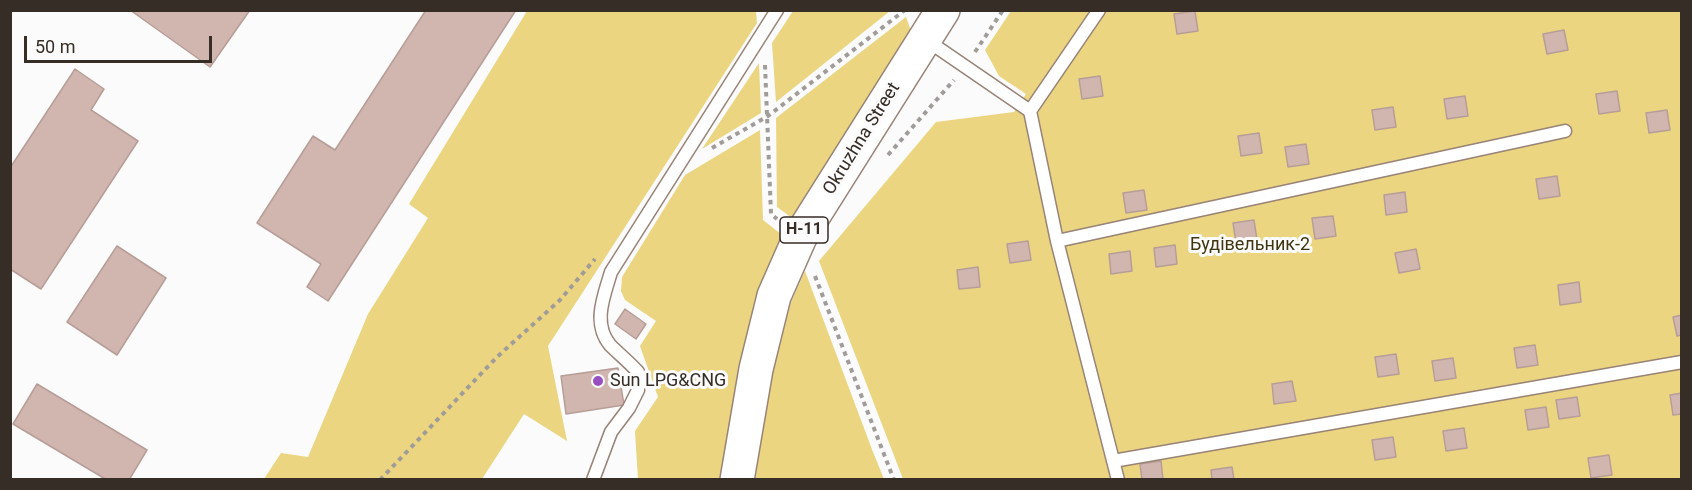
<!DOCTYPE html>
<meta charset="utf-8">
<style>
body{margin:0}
#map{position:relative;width:1692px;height:490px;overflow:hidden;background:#fbfbfb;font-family:Roboto,sans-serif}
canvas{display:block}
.frame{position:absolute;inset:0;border:12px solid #362d27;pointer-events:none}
.scale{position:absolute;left:24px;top:36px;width:188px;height:27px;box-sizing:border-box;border:3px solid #362d27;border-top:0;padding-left:8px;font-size:18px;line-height:21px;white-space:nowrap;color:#362d27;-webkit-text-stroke:4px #fbfbfb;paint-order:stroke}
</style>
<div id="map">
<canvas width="1692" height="490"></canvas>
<div class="frame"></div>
<div class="scale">50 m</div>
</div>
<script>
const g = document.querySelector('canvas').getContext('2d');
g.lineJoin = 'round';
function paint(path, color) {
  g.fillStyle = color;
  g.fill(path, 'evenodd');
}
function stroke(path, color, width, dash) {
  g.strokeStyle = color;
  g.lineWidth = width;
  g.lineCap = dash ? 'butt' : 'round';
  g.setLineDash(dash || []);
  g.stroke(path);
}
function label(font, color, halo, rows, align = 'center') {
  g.font = font + ' Roboto,sans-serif';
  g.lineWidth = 6;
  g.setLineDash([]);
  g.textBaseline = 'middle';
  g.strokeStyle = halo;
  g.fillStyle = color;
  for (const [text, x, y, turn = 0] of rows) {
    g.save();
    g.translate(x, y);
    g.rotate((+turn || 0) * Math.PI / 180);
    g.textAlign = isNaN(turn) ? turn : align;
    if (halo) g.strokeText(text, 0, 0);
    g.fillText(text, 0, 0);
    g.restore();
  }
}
paint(new Path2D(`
 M527,11H756L757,23L548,346L567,441L524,414L482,479H264L281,453L308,457L368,314L428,218L409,204Z
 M793,11V10L890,11L776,102L772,43Z
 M1011,11H1681V479H903L819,261L936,122L1014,112L1026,94L999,76L985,50Z
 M906,17L911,31L796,221L777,207L776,118Z
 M759,63L761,113L702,149Z
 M760,130L763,220L786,238L762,289L738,370L720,479H638L635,431L658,397L640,346L656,321L625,300L621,291L622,277L685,175Z
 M805,271L873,452L884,479L755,480L772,372L791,302Z`), '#ebd580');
const building = new Path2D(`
 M130,10H250L210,67Z
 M426,10H516L328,301L307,287L321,264L257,223L313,136L335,150Z
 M1195,11L1198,31L1177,34L1174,14Z
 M1564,30L1568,50L1547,54L1543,34Z
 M75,69L104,89L91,110L138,141L41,289L10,269V168Z
 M1100,76L1103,96L1082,99L1079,79Z
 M1617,91L1620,111L1599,114L1596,94Z
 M1465,96L1468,116L1447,119L1444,99Z
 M1393,107L1396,127L1375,130L1372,110Z
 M1667,110L1670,130L1649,133L1646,113Z
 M1259,133L1262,153L1241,156L1238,136Z
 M1306,144L1309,164L1288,167L1285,147Z
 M1557,176L1560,196L1539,199L1536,179Z
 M1144,190L1147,210L1126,213L1123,193Z
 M1405,192L1407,212L1386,215L1384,195Z
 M1333,216L1336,236L1315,239L1312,218Z
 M1254,220L1257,240L1236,243L1233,223Z
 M1028,241L1031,260L1010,263L1007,244Z
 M1175,245L1177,264L1156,267L1154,248Z
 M117,246L166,278L117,355L67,322Z
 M1416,249L1420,269L1399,273L1395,253Z
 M1130,251L1132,271L1111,274L1109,254Z
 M978,267L980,287L959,289L957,270Z
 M1579,282L1581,302L1560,305L1558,285Z
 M625,309L646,324L636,339L615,324Z
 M1682,315V335L1677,336L1673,317Z
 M1535,345L1538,365L1517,368L1514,348Z
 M1396,354L1399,374L1378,377L1375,357Z
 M1453,358L1456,378L1435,381L1432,361Z
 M618,368L624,405L566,414L561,376Z
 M1292,381L1296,401L1274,404L1272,384Z
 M37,384L147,450L129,480H107L13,424Z
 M1682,393V414L1673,415L1670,395Z
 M1577,397L1580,416L1559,419L1556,400Z
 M1546,407L1549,427L1528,430L1525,410Z
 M1464,428L1467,448L1446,451L1443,431Z
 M1393,437L1396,457L1375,460L1372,440Z
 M1609,455L1612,475L1591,478L1588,458Z
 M1161,461L1163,480H1142L1140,464Z
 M1232,467L1234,480H1212L1211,470Z`);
paint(building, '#d1b6b0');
stroke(building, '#b79d97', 1.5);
const service = new Path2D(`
 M925,39L1030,111L1057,241L1118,480
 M1030,111L1099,10
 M1057,241L1565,131
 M1113,461L1682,362
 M593,480L611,432L629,408L638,390V372C629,362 619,354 610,345C592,323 604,296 611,272L777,10`);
const primary = new Path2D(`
 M737,480L756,369L774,296L800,237L943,10`);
stroke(service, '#988376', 15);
stroke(primary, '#988376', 36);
stroke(new Path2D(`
 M975,52L1003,10
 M765,65L771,214L777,219
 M712,148L768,116L905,10
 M888,155L954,80
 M815,276L894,480
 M380,480L497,357L560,300L595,259`), '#a09c99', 4, [4.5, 4.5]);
stroke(service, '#fff', 12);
stroke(primary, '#fff', 33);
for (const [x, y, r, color] of [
 [598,381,6,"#984fc1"]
]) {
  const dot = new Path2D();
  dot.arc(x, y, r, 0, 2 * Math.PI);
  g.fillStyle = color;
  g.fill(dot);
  stroke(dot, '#fbfbfb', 2);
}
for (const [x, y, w] of [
 [804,230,48]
]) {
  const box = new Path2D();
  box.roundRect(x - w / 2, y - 13, w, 26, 4.5);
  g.fillStyle = '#fbfbfb';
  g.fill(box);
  stroke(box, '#362d27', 1.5);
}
label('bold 16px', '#362d27', null, [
 ["Н-11",804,230]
]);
label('18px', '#362d27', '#fbfbfb', [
 ["Okruzhna Street",862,139,-58]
]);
label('18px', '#3f3611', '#fbfbfb', [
 ["Будівельник-2",1250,245]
]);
label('18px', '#362d27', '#fbfbfb', [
 ["Sun LPG&CNG",610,381]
], 'left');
</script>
